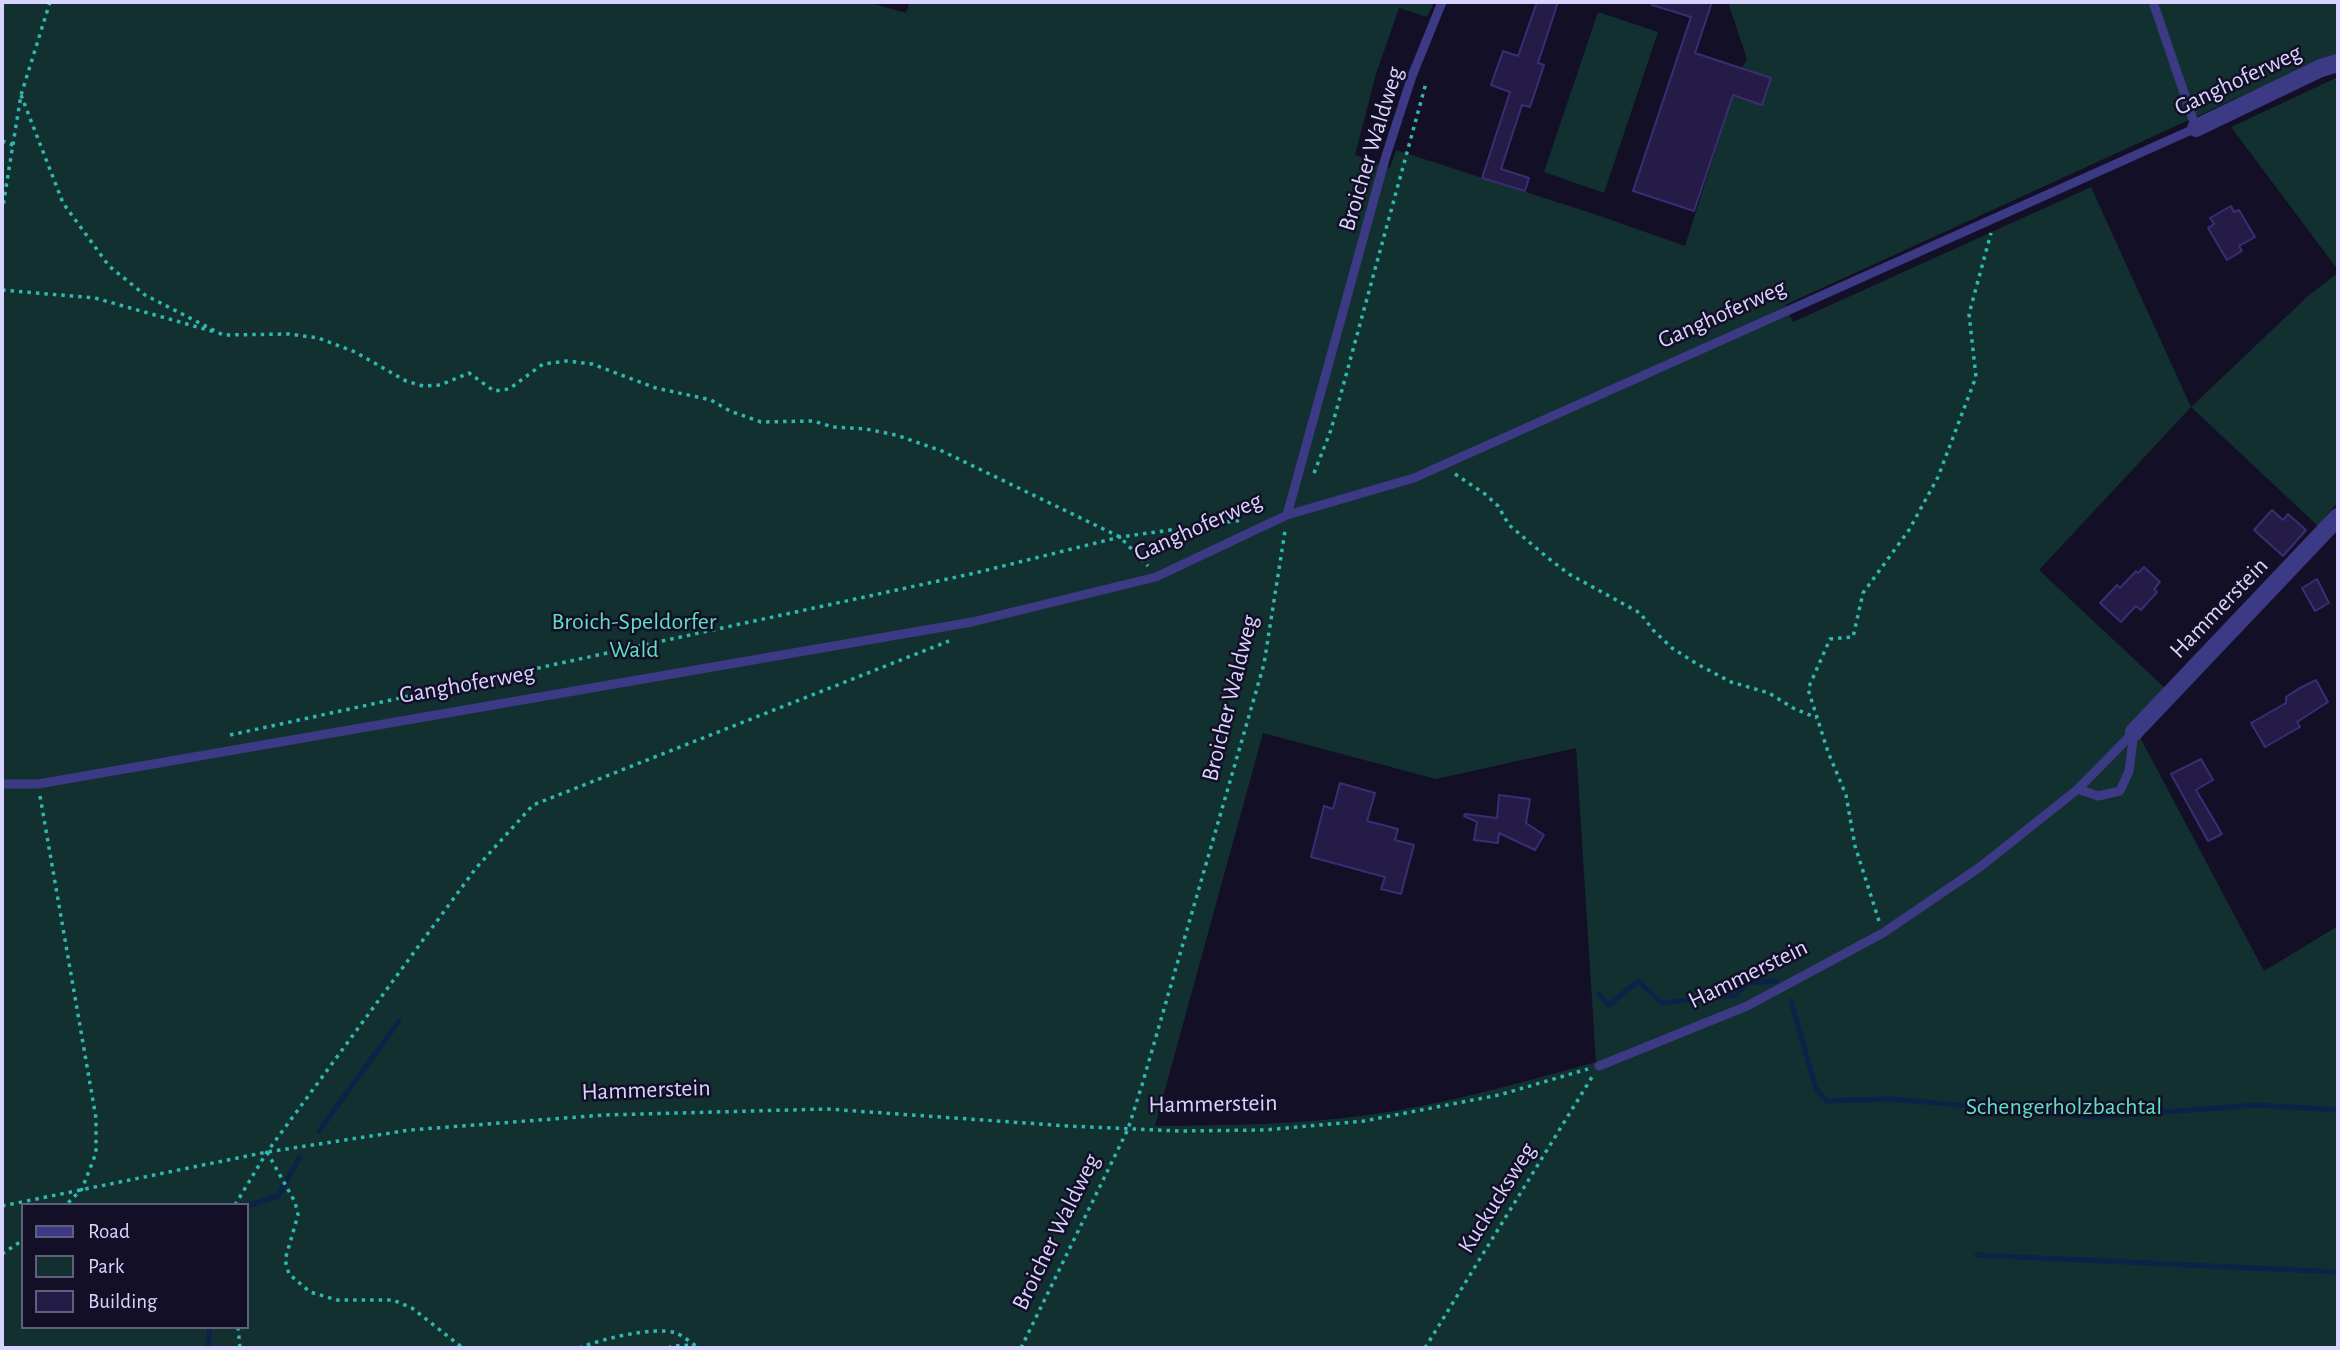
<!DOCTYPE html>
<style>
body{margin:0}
#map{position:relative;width:2340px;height:1350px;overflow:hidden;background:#130f26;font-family:"Alegreya Sans",sans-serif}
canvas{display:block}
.frame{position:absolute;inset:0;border:4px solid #d9d4ff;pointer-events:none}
.legend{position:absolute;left:21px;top:1203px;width:228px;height:126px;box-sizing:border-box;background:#130f26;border:2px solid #625e7d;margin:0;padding:9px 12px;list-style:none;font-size:21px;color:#d9d4ff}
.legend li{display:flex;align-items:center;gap:14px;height:35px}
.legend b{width:35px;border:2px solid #625e7d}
</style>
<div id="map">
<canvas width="2340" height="1350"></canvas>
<div class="frame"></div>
<ul class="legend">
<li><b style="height:9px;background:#3d3a85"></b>Road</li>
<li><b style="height:19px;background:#12302f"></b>Park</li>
<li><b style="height:19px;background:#241b47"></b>Building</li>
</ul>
</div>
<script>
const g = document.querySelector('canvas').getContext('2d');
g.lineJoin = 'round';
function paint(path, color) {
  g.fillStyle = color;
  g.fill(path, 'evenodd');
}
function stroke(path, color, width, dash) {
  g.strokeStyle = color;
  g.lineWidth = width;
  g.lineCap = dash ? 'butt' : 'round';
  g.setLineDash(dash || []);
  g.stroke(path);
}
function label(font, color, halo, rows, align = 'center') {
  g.font = font + ' "Alegreya Sans",sans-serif';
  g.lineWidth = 5;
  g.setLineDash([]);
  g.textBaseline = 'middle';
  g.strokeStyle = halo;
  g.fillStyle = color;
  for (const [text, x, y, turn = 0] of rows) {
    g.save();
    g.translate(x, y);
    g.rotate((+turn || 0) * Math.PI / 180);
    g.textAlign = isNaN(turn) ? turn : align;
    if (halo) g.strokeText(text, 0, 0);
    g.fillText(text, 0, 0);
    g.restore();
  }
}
paint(new Path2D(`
 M2,2H868L906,13L910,2H1434L1427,17L1399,8L1376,74L1355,155L1390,168L1396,150L1600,216L1685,246L1742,68L1747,59L1728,2H2338V54L2320,60L1785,305L1793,322L2091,187L2191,407L2308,296L2338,273V502L2318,526L2191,407L2039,570L2167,690L2134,726L2264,971L2338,926V1348H2ZM1263,733L1436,779L1576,748L1596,1062C1521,1083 1446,1104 1368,1115C1298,1125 1226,1125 1155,1126ZM23,1205H247V1327H23Z
 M1598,12L1658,32L1604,193L1544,172Z
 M2338,77V270L2231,127Z`), '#12302f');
stroke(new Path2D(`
 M1599,994L1609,1005L1638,981L1662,1003L1736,995L1747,983L1776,981
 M1791,1001L1816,1089L1827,1101L1891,1099L2095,1117L2257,1105L2338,1110
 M319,1131L399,1021
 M247,1206L278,1196L300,1157
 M1977,1255L2338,1272
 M208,1348L210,1327`), '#0c2248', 5);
const building = new Path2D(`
 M1537,2H1558L1538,63L1544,65L1530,107L1522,105L1501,169L1529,178L1525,191L1482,178L1510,92L1491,85L1503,51L1518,56Z
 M1653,2H1712L1695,53L1771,78L1762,105L1733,95L1694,211L1633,191L1691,17L1652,5Z
 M2231,206L2234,212L2239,210L2255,237L2239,246L2242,251L2227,260L2208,228L2214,224L2210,218Z
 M2272,510L2283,520L2288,514L2306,530L2283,556L2254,530Z
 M2144,567L2160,582L2154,589L2157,592L2141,610L2136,606L2121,622L2100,603L2117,585L2120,588L2136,571L2138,573Z
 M2317,579L2329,603L2315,611L2302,588Z
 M2316,680L2328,702L2297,722L2300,727L2265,747L2251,723L2286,703V697L2298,689Z
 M2201,759L2213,780L2196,790L2222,834L2208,841L2171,774Z
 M1340,783L1375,793L1367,821L1398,829L1395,840L1414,845L1401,894L1381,889L1385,877L1311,857L1324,806L1333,809Z
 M1499,795L1530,799L1526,823L1544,835L1535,850L1499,833L1498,843L1474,840L1477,822L1464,816L1465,814L1497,818Z`);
paint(building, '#241b47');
stroke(building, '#3b2d73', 2);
stroke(new Path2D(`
 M21,95L63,203L109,266L145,295L223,335L289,334L318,338L355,352L406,381L423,386L440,385L469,373L494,391L509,389L543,364L567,361L592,364L656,388L711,400L730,411L761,422L813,421L833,427L866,429L896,435L942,451L1120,537L1148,566
 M2,141L13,145
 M2,212L21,95L50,2
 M2,290L95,298L215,332
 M1314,473L1331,430L1426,83
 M1455,474L1485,494L1498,506L1509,525L1548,558L1569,574L1640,613L1653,630L1672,648L1697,664L1731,682L1769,693L1793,708L1817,718
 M230,735L975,573L1120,537L1242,520
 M40,796L96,1118V1153L82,1189L66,1205
 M1879,921L1855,846L1846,795L1828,752L1808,689L1830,639L1853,637L1863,593L1909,530L1938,477L1976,377L1969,314L1991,233
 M267,1152L295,1202L298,1215L285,1260L289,1274L310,1292L337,1300H393L412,1308L463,1348
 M235,1205L267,1152L476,868L533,805L949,641
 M2,1206L267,1152L410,1130L604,1115L827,1109L1068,1126L1179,1131L1265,1130L1364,1121L1499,1095L1588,1069
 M2,1254L23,1240
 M238,1327L240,1348
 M579,1348C602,1339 653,1326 676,1333C684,1336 692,1344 699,1348
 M668,1348L672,1346L693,1345
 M830,1348H837
 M1021,1348L1128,1129L1142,1085L1264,664L1285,531
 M1425,1348L1592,1077`), '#2fb8b0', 3.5, [3.5, 5]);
stroke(new Path2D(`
 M1287,515L1385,159L1412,76L1442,2
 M2,784H38L972,622L1156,577L1287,515L1414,478L2196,128L2153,2
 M2078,789L2098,796L2120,791L2129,771L2134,732
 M1599,1066L1747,1006L1883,933L1980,867L2078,789L2134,732`), '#3d3a85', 9);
stroke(new Path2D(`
 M2196,128L2321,68L2338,63
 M2134,732L2338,517`), '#3d3a85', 18);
label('24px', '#d9d4ff', '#130f26', [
 ["Ganghoferweg",2238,80,-25],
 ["Broicher Waldweg",1371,149,-73],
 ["Ganghoferweg",1722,314,-24],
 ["Ganghoferweg",1198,527,-24],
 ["Hammerstein",2219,608,-46],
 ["Ganghoferweg",467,684,-10],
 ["Broicher Waldweg",1230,698,-76],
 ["Hammerstein",1748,974,-26],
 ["Hammerstein",646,1090,-2],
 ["Hammerstein",1213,1104,-1],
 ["Kuckucksweg",1497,1198,-58],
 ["Broicher Waldweg",1056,1232,-64]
]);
label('24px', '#5fe0c0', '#130f26', [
 ["Broich-Speldorfer",634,622],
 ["Wald",634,650],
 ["Schengerholzbachtal",2064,1107]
]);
</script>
